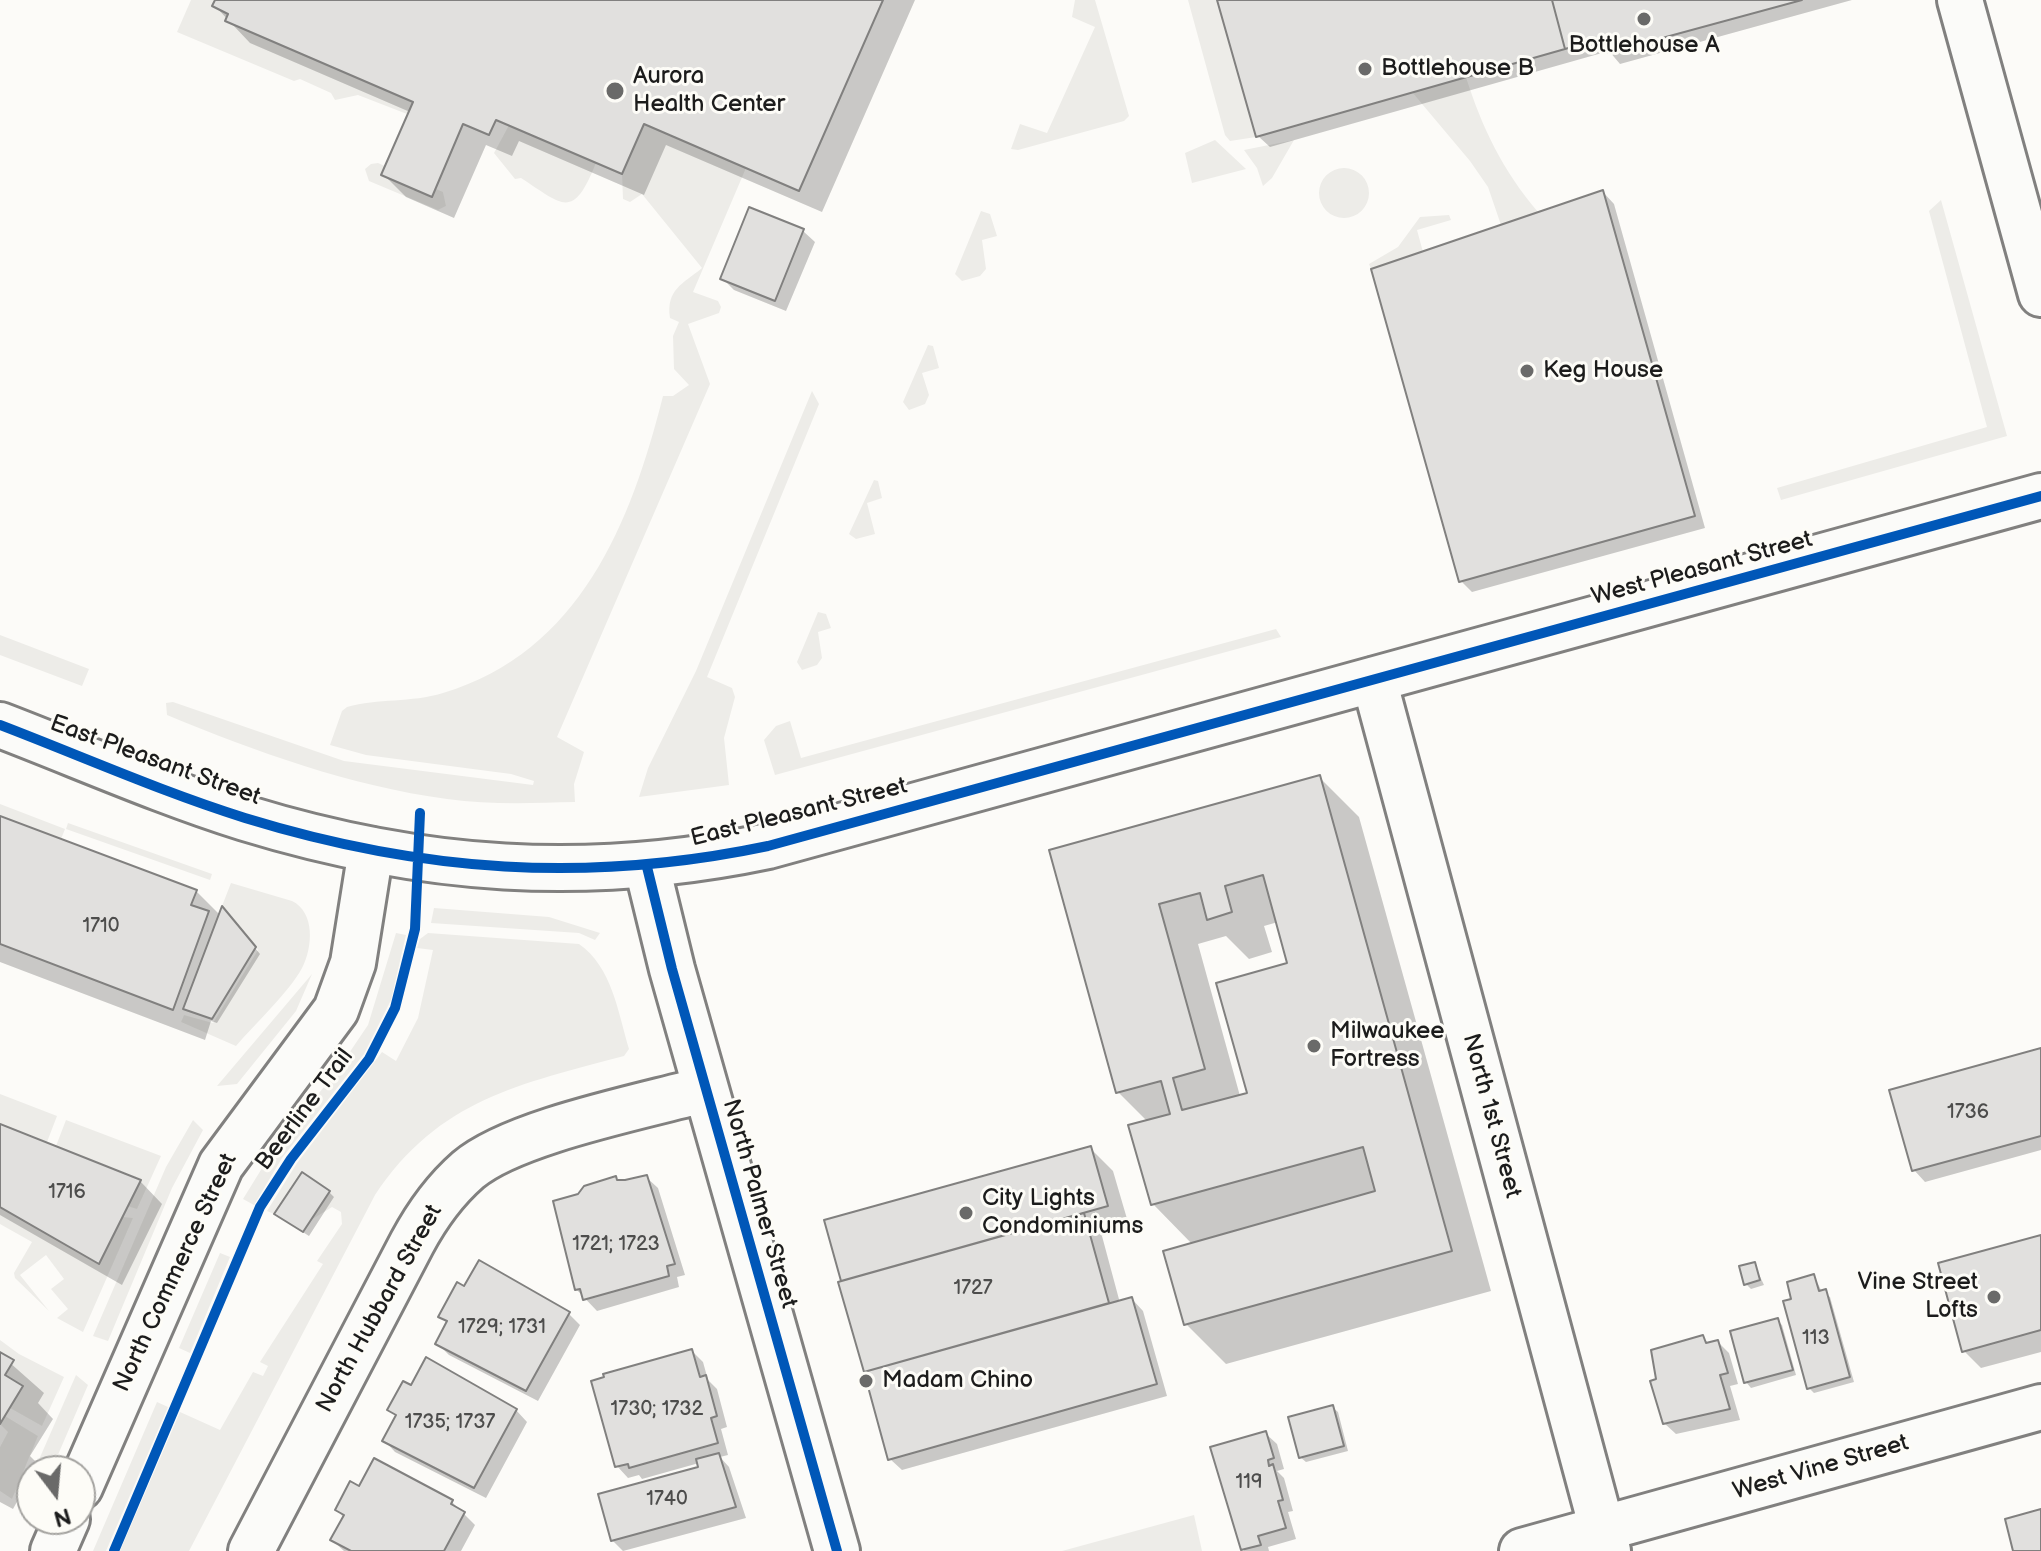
<!DOCTYPE html>
<style>
body{margin:0}
#map{position:relative;width:2041px;height:1551px;overflow:hidden;background:#fcfbf8;font-family:"Balsamiq Sans",sans-serif}
canvas{display:block}
.north{position:absolute;left:16px;top:1455px;width:80px;height:80px;box-sizing:border-box;background:#fdfcf7;border:2px solid #a3a29f;border-radius:50%;rotate:164deg;font-size:22px;font-weight:700;line-height:32px;text-align:center;color:#1c1c1c}
.north::after{content:'';display:block;margin:auto;width:28px;height:36px;background:#6a6a69;clip-path:polygon(50% 0,100% 100%,50% 72%,0 100%)}
</style>
<div id="map">
<canvas width="2041" height="1551"></canvas>
<div class="north">N</div>
</div>
<script>
const g = document.querySelector('canvas').getContext('2d');
g.lineJoin = 'round';
function paint(path, color) {
  g.fillStyle = color;
  g.fill(path, 'evenodd');
}
function stroke(path, color, width, dash) {
  g.strokeStyle = color;
  g.lineWidth = width;
  g.lineCap = dash ? 'butt' : 'round';
  g.setLineDash(dash || []);
  g.stroke(path);
}
function label(font, color, halo, rows, align = 'center') {
  g.font = font + ' "Balsamiq Sans",sans-serif';
  g.lineWidth = 6;
  g.setLineDash([]);
  g.textBaseline = 'middle';
  g.strokeStyle = halo;
  g.fillStyle = color;
  for (const [text, x, y, turn = 0] of rows) {
    g.save();
    g.translate(x, y);
    g.rotate((+turn || 0) * Math.PI / 180);
    g.textAlign = isNaN(turn) ? turn : align;
    if (halo) g.strokeText(text, 0, 0);
    g.fillText(text, 0, 0);
    g.restore();
  }
}
paint(new Path2D(`
 M191,0H215L228,14L226,21L413,102L407,114L358,95L335,100L331,93L300,79L294,81L177,32Z
 M1075,0H1095L1129,116L1124,121L1018,150L1011,149L1020,124L1047,133L1095,27L1072,17Z
 M1188,0H1217L1256,137L1230,141L1225,135Z
 M1466,77C1482,128 1503,171 1538,212L1501,225L1488,187L1470,161L1412,92Z
 M644,124L746,168L693,292L718,301L721,307L719,313L688,324L710,384L557,737L584,752L574,784L575,802C533,803 489,805 447,799C350,786 257,752 167,715L166,703L173,702L344,761L533,785L534,781L511,774L366,755L330,745L342,711L347,707C378,698 411,703 443,693C580,652 631,523 663,396H673L689,385L674,369L673,336L679,322L670,318C666,289 683,284 702,268L642,194L630,202L623,199L622,174Z
 M509,125L596,163C573,220 564,206 521,178L515,179L494,153Z
 M1215,140L1246,169L1192,183L1185,153Z
 M1294,140L1272,178L1263,186L1257,168L1244,150Z
 M378,163L443,192L446,206L438,210L369,181L365,169L371,164Z
 M1319 193a25 25 0 1 1 50 0a25 25 0 1 1-50 0Z
 M1941,200L2007,436L1781,500L1777,488L1987,427L1929,211Z
 M981,211L990,214L997,236L982,240L986,269L980,276L962,281L955,274Z
 M1449,215L1451,220L1417,230L1423,252L1371,269L1369,264L1398,247L1420,217Z
 M928,345L933,346L939,368L922,373L929,395L925,404L909,410L903,402Z
 M812,391L819,404L707,677L732,688L735,697L724,738L729,785L639,797L648,768L696,671Z
 M874,480L878,481L882,498L867,503L875,534L856,539L849,534Z
 M818,612L826,614L831,628L818,632L822,658L817,665L802,670L797,662Z
 M1276,629L1281,637L775,775L764,740L776,726L790,721L801,758Z
 M0,635L89,669L82,686L0,655Z
 M0,804L65,829L61,839L0,816Z
 M68,823L212,874L210,880L66,829Z
 M231,883L292,901C315,912 313,947 302,968C290,991 254,1025 236,1046L181,1022L184,1015L213,1023L258,950L222,906Z
 M434,908L549,917L600,933L595,940L579,933L431,923Z
 M396,933L406,935L391,1000L364,1054L282,1158L254,1205L243,1199L272,1152L339,1068L368,1025Z
 M428,933L579,944C612,967 618,1012 629,1049L624,1056C520,1084 439,1099 375,1195L189,1551H120L180,1412L220,1430L253,1372L263,1376L268,1366L260,1362L323,1264L317,1261L342,1224L341,1212L332,1207L311,1220L330,1191L302,1172L274,1214L267,1211L297,1163L382,1052L396,1061L418,1018L433,950L417,948L420,939Z
 M312,974L296,1011L237,1084L217,1086Z
 M0,1094L57,1116L47,1142L0,1124Z
 M66,1120L161,1156L137,1209L127,1206L141,1179L56,1146Z
 M193,1120L203,1130L172,1188L108,1341L93,1336L166,1167Z
 M0,1207L99,1264L123,1217L133,1218L83,1332L57,1318L68,1309L51,1289L64,1279L46,1255L20,1275L49,1311L15,1278L14,1273L32,1242L0,1224Z
 M220,1253L230,1257L190,1353L179,1348Z
 M0,1340L19,1354L64,1377L42,1426L10,1408L23,1386L5,1375L13,1360L0,1352Z
 M76,1375L88,1385L51,1471H34Z
 M157,1402L168,1407L106,1551H93Z
 M5,1416L38,1436L12,1499L0,1491V1447L8,1432L0,1424Z
 M1194,1515L1202,1551H1062Z`), '#edece8');
paint(new Path2D(`
 M217,0H915L822,212L666,145L644,195L519,141L512,156L486,145L454,218L406,197L383,174L410,112L250,43L215,6Z
 M1219,0H1852L1620,64L1609,51L1270,147L1258,136Z
 M1603,192L1614,204L1705,528L1472,592L1461,581Z
 M803,231L815,242L786,311L734,290L722,278Z
 M1319,777L1359,817L1491,1291L1226,1364L1186,1324L1193,1245L1153,1204L1148,1122L1118,1092L1051,852ZM1278,922L1290,965L1249,1094L1240,1096L1198,944L1226,936L1249,959L1272,952L1264,926Z
 M0,818L196,891L221,916L227,914L260,954L217,1023L211,1021L205,1040L0,962Z
 M2041,1050V1150L1925,1182L1914,1170Z
 M0,1126L140,1181L162,1204L122,1285L0,1215Z
 M1090,1148L1113,1171L1130,1229L1102,1236L1120,1303L1132,1299L1143,1311L1167,1396L902,1470L890,1459L827,1222Z
 M646,1177L658,1188L685,1275L677,1277L679,1287L597,1311L576,1289L559,1228L619,1182Z
 M329,1192L334,1197L309,1236L282,1219Z
 M2041,1237V1352L1981,1368L1964,1351Z
 M1754,1264L1764,1285L1751,1289L1746,1284Z
 M1814,1276L1822,1292L1830,1297L1854,1382L1814,1393L1809,1388L1793,1300Z
 M569,1314L580,1325L538,1401L449,1355L437,1343L448,1324L440,1316Z
 M1777,1320L1782,1325L1796,1375L1751,1388L1746,1382L1732,1333Z
 M1703,1338L1709,1344L1718,1342L1729,1353L1738,1384L1730,1386L1740,1420L1676,1434L1664,1423L1659,1381Z
 M692,1351L703,1362L708,1380L717,1389L727,1427L721,1429L728,1455L720,1457L729,1467L746,1518L623,1551L612,1540L701,1468L699,1463L642,1479L639,1475L628,1478L617,1466Z
 M0,1354L44,1393L38,1403L53,1419L30,1456L38,1464L13,1509L0,1502Z
 M1332,1407L1338,1412L1348,1451L1306,1462L1300,1457Z
 M390,1410H516L527,1422L486,1498L395,1452L384,1440L397,1417Z
 M1265,1433L1277,1444L1284,1469L1277,1471L1284,1478L1293,1511L1288,1512L1296,1539L1268,1547L1269,1551H1244Z
 M360,1489L452,1502L475,1525L461,1551H344L332,1540L344,1518L337,1510Z`), '#0003');
const building = new Path2D(`
 M215,0H883L799,191L644,124L622,174L496,120L489,135L463,124L432,197L381,175L413,102L225,21L228,14L212,6Z
 M1217,0H1552L1565,49L1256,137Z
 M1552,0H1802L1607,53L1603,38L1565,49Z
 M1603,190L1695,516L1459,582L1371,269Z
 M749,207L804,229L775,301L720,279Z
 M1320,775L1452,1251L1184,1325L1163,1251L1375,1191L1363,1147L1151,1205L1128,1125L1170,1114L1161,1081L1116,1093L1049,850ZM1263,875L1287,963L1216,983L1247,1093L1182,1110L1173,1078L1205,1069L1159,904L1200,893L1207,920L1232,912L1225,886Z
 M0,816L197,890L191,905L209,911L173,1010L0,944Z
 M222,906L256,947L212,1019L183,1009Z
 M2041,1048V1136L1912,1171L1889,1090Z
 M0,1124L141,1180L99,1264L0,1207Z
 M1091,1146L1108,1206L841,1281L824,1220Z
 M302,1172L330,1191L303,1232L274,1214Z
 M647,1175L675,1264L667,1266L669,1276L583,1300L580,1289L575,1290L553,1201L578,1194L584,1186L616,1176L617,1180H625Z
 M1084,1213L1109,1303L864,1372L838,1282Z
 M2041,1235V1330L1962,1352L1938,1263Z
 M479,1260L570,1312L526,1391L435,1344L447,1321L438,1317L457,1282L464,1286Z
 M1755,1262L1760,1280L1744,1285L1739,1266Z
 M1814,1274L1819,1291L1826,1289L1850,1377L1807,1389L1783,1301L1791,1299L1787,1282Z
 M1132,1297L1157,1384L888,1460L864,1372Z
 M1778,1318L1793,1370L1744,1383L1730,1331Z
 M1703,1335L1706,1343L1718,1340L1728,1373L1720,1375L1730,1409L1663,1424L1650,1381L1656,1379L1651,1350Z
 M692,1349L700,1377L706,1375L717,1416L711,1418L718,1443L629,1468L628,1464L615,1467L591,1381L604,1377L603,1374Z
 M0,1352L14,1360L5,1375L23,1386L0,1424Z
 M426,1357L517,1409L474,1488L382,1441L396,1415L387,1410L403,1381L411,1385Z
 M1333,1405L1344,1446L1299,1458L1288,1417Z
 M1266,1431L1274,1458L1268,1460L1269,1466L1273,1464L1283,1500L1278,1501L1286,1528L1258,1536L1261,1545L1241,1550L1210,1447Z
 M719,1453L736,1507L611,1541L598,1494L698,1467L696,1459Z
 M374,1458L453,1500L451,1504L465,1512L444,1551H351L330,1540L344,1515L335,1510L350,1481L359,1486Z
 M2041,1509V1551H2013L2005,1519Z`);
paint(building, '#e1e0de');
stroke(building, '#81807f', 2);
const minor = new Path2D(`
 M1960,0L2041,294
 M1374,680L1608,1551
 M647,867L672,969L837,1551
 M80,1487L221,1165L336,1010L353,963L371,850
 M53,1551L67,1519
 M251,1551L412,1243C427,1215 444,1191 468,1170C514,1131 645,1106 706,1089
 M1522,1551L2041,1407`);
const tertiary = new Path2D(`
 M0,725C81,756 162,792 245,818C421,872 587,884 768,846L2041,496`);
stroke(minor, '#81807f', 50);
stroke(tertiary, '#81807f', 50);
stroke(minor, '#fbfbf9', 44);
stroke(tertiary, '#fbfbf9', 44);
stroke(new Path2D(`
 M0,725C81,756 162,792 245,818C421,872 587,884 768,846L2041,496
 M647,867L672,969L837,1551
 M114,1551L260,1207L291,1159L369,1059L395,1008L415,929L420,813`), '#0057b8', 10);
for (const [x, y, r, color] of [
 [1644,19,8,"#6a6a69"],
 [1365,69,8,"#6a6a69"],
 [615,91,10,"#6a6a69"],
 [1527,371,8,"#6a6a69"],
 [1314,1046,8,"#6a6a69"],
 [966,1213,8,"#6a6a69"],
 [1994,1297,8,"#6a6a69"],
 [866,1381,8,"#6a6a69"]
]) {
  const dot = new Path2D();
  dot.arc(x, y, r, 0, 2 * Math.PI);
  g.fillStyle = color;
  g.fill(dot);
  stroke(dot, '#fdfcf7', 3);
}
label('20px', '#4d4d4c', null, [
 ["1710",101,927],
 ["1736",1968,1113],
 ["1716",67,1193],
 ["1721; 1723",616,1245],
 ["1727",973,1289],
 ["1729; 1731",502,1328],
 ["113",1816,1339],
 ["1730; 1732",657,1410],
 ["1735; 1737",450,1423],
 ["119",1249,1483],
 ["1740",667,1500]
]);
label('24px', '#1c1c1c', '#fdfcf7', [
 ["Bottlehouse A",1644,46,"center"],
 ["Bottlehouse B",1381,69],
 ["Aurora",633,77],
 ["Health Center",633,105],
 ["Keg House",1543,371],
 ["Milwaukee",1330,1032],
 ["Fortress",1330,1060],
 ["City Lights",982,1199],
 ["Condominiums",982,1227],
 ["Vine Street",1978,1283,"right"],
 ["Lofts",1978,1311,"right"],
 ["Madam Chino",882,1381]
], 'left');
label('24px', '#1c1c1c', '#fdfcf7', [
 ["West Pleasant Street",1702,569,-15],
 ["East Pleasant Street",155,761,20],
 ["East Pleasant Street",799,813,-14],
 ["Beerline Trail",305,1110,-53],
 ["North 1st Street",1491,1116,75],
 ["North Palmer Street",759,1204,74],
 ["North Commerce Street",176,1273,-65],
 ["North Hubbard Street",380,1309,-61],
 ["West Vine Street",1821,1468,-16]
]);
</script>
